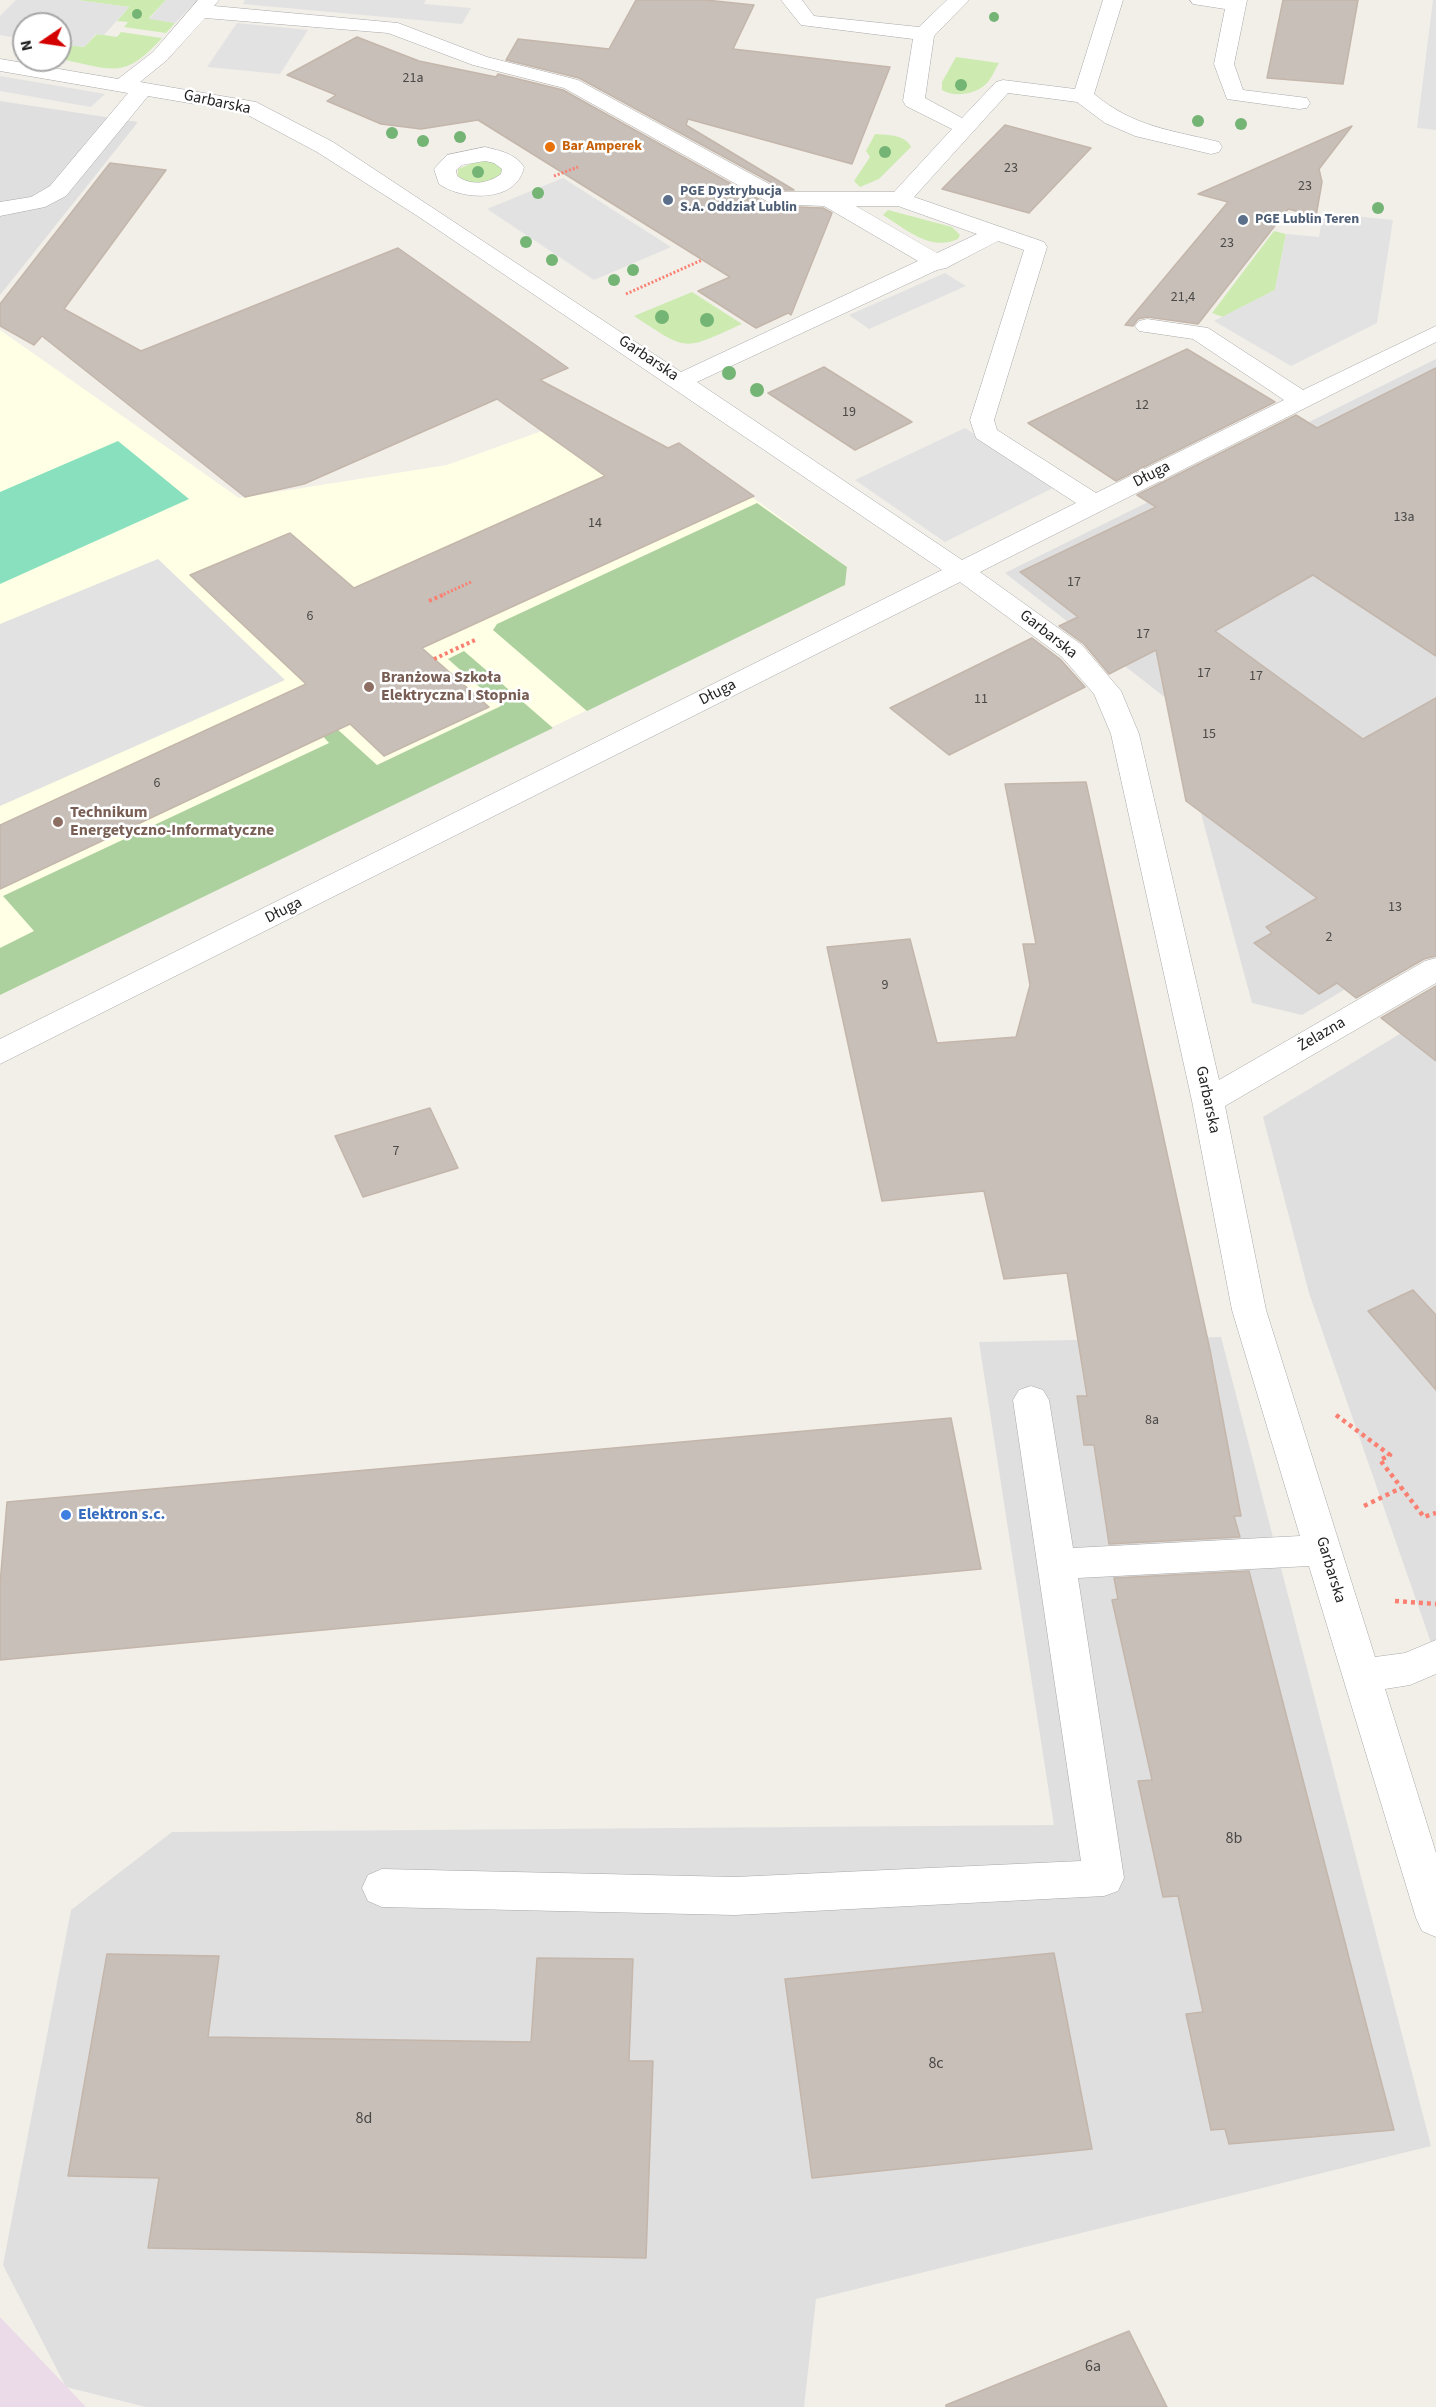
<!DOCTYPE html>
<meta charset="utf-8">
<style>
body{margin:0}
#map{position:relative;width:1436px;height:2407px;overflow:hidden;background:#f2efe9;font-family:"Source Sans 3",sans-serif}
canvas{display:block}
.north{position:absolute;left:12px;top:12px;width:60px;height:60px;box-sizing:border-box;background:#fff;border:2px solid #a7a7a7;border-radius:50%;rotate:257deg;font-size:16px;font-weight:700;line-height:24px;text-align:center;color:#222}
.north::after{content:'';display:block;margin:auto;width:21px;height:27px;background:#d40000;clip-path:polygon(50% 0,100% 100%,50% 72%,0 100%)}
</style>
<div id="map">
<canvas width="1436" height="2407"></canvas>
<div class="north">N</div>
</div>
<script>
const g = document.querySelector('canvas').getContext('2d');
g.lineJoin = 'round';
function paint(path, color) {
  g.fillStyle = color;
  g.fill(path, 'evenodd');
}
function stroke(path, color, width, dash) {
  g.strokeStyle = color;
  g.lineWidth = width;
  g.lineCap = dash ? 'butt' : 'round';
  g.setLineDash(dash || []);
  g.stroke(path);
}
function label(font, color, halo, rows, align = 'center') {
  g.font = font + ' "Source Sans 3",sans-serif';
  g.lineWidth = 5;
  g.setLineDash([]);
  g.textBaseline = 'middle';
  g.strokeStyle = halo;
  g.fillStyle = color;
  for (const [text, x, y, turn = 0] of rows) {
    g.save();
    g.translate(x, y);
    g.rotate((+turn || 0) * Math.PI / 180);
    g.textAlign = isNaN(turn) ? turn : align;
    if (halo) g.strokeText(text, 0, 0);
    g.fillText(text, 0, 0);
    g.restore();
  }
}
paint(new Path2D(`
 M0,101L138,122L0,295Z
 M1436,359V935L1302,1015L1252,1003L1171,702L1005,573Z
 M1436,1012V1657L1309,1293L1263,1117Z
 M1221,1337L1431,2146L816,2299L804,2407H146L66,2387L3,2265L71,1910L172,1832L1054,1825L979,1342Z`), '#e0dfdf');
paint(new Path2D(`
 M0,2317L86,2407H0Z`), '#ebdbe8');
paint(new Path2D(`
 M0,330L239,498L447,465L542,431L594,409L668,448L679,443L847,567L845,585L0,995Z`), '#ffffe5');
paint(new Path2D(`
 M76,0H166L149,18L175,23L166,33L124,27L128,22L117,21L129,7Z
 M121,32L162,38C123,81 113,69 60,59V44L84,47L97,34L117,37Z
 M956,57L999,63C995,69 992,78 987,83C977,94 954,98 942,90V82Z
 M875,134C887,135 905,134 911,147L879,179L860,187L854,181L870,157L866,151Z
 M480,160L494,162L502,168L500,175C487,183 471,187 458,176V169Z
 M888,210L952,227L960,235L958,239C930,252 906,229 883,215Z
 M1274,231L1286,234L1275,290L1223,317L1212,313Z
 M692,292L742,324C682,351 689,352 634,316Z`), '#cdebb0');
paint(new Path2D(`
 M757,503L847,567L845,585L587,711L493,630L497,624Z
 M464,651L553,728L0,995V948L34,931L3,896L329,743L322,735L336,728L377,765L501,706L448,659Z`), '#add19e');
paint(new Path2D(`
 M118,441L189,499L0,584V492Z`), '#88e0be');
paint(new Path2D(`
 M16,0H76L129,7L104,35L96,34L84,47L60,44V24H24V39L0,35V16Z
 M166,0H197L175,23L149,19Z
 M245,0H426L424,4L471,8L462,24L243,4Z
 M1433,0H1436V130L1417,128Z
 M237,23L308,30L280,74L207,67Z
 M0,76L105,94L91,107L0,91Z
 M563,178L671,247L594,280L487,209Z
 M1323,213L1393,220L1377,323L1291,366L1214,321L1275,290L1286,234L1319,237Z
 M945,273L966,286L869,329L849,315Z
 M965,428L1055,487L945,542L855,480Z
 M158,559L285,680L0,806V624Z`), '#e2e2e2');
const building = new Path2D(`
 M636,0H706L754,5L733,49L890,67L852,164L688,119L686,125L794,190H785L579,78L506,60L518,39L609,49Z
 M1283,0H1358L1343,84L1267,78Z
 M357,37L419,61L496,77L498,74L563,90L771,206L823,208L832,213L791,315L788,313L756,328L698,291L730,277L478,120L421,129L381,124L327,101L336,95L287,75Z
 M1005,125L1091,148L1029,213L942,189Z
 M1352,126L1319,169L1322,182L1316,216L1288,209L1198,324L1147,317L1138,319L1133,326L1125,325L1228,202L1198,194Z
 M110,163L166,170L64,309L141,351L398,248L568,368L540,380L668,448L679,443L754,496L422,648L489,707L384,756L350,724L0,889V825L306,684L190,575L290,533L354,588L605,476L497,399L304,484L245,497L42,336L34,345L0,326V304Z
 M1187,349L1275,402L1116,481L1028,423Z
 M824,367L912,422L855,450L768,393Z
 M1436,368V656L1313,575L1215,631L1363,739L1436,698V956L1424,959L1356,998L1337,983L1319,994L1254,943L1272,933L1266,927L1317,898L1186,801L1156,650L1109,674L1084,644L1059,626L1078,617L1020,572L1156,507L1137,495L1296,415L1317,428Z
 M1032,638L1060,659L1085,687L949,755L890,708Z
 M1086,782L1210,1350L1241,1516H1234L1240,1537L1109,1544L1094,1445H1084L1077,1396H1087L1067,1273L1004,1279L984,1191L882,1201L827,947L910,939L937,1043L1016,1037L1030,985L1023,944H1036L1005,784Z
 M1436,986V1061L1381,1018Z
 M430,1108L458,1168L363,1197L335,1136Z
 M1413,1290L1436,1315V1390L1368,1311Z
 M951,1418L981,1569L0,1660V1584L7,1502Z
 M1249,1571L1370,2039L1394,2130L1229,2144L1225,2129L1211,2130L1186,2014L1203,2012L1178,1896L1163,1897L1138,1781L1152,1780L1112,1600L1118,1599L1114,1578Z
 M1054,1953L1092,2149L812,2178L785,1979Z
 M107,1954L219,1956L208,2037L531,2042L537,1958L633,1959L629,2061H653L646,2258L148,2248L159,2178L68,2176Z
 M1129,2331L1167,2407H946V2405Z`);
paint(building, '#c7bfb8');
stroke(building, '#c4b6ab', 1.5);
const minor = new Path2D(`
 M198,0H219L214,6L398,23L487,57L578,80L784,192H894L952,129L906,106L903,101L913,39L801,25L781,0H802L814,16L919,27L947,0H969L934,36L925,98L962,118L996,82L1003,80L1075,89L1103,0H1123L1094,94C1134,127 1170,130 1219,142L1222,147L1219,152L1211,154L1135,136L1105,123L1077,102L1008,93L914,197L1044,242L1047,247L994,420L997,430L1096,493L1284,400L1193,339L1139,331L1135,326L1139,321L1147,319L1208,328L1303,390L1436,326V342L980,572L1082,645L1121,691L1139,734L1219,1080L1425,961L1436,958V983L1225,1106L1266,1310L1375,1657L1405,1653L1436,1640V1674L1410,1685L1385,1689L1436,1853V1937L1422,1931L1416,1918L1309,1566L1078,1578L1124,1878L1118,1891L1104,1896L735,1915L382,1907L368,1901L362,1888L368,1875L382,1869L735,1877L1081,1861L1013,1400L1019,1390L1031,1386L1043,1390L1049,1400L1073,1548L1300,1536L1232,1310L1192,1101L1111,734L1094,694L1062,657L960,582L0,1064V1039L942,570L419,217L317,152L242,112L148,96L66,196L45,207L0,216V202L31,197L50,186L128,93L0,71V59L118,79L153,52ZM205,18L388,33L473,65L564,88L772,204L824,206L918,261L681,372L333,142L256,102L140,82L167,60ZM856,206H898L977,234L937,253ZM998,241L1024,250L970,420L976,438L1076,503L962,560L697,382L937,270L946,268Z
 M1190,0H1247L1234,64L1243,90L1307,98L1310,103L1307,108L1299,109L1227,99L1214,64L1225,9L1193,4Z
 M485,147C501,151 514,153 524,167C517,203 463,201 439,184L434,169L447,155ZM485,161L494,163L502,169L501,174C487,184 471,186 457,176L456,170L462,165Z`);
stroke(minor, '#a9a9a9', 1);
stroke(new Path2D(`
 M554,176L578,167
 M626,294L702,260
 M440,596L471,582`), '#fa8072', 3, [2, 2]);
stroke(new Path2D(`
 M429,601L443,595
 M434,659L475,640`), '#fa8072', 4, [3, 3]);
stroke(new Path2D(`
 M1336,1415L1390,1455L1380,1460L1424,1517L1436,1513
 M1364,1506L1401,1488
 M1395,1601L1436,1604`), '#fa8072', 4.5, [4, 4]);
paint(minor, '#fff');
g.fillStyle = '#74b475';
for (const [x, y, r] of [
 [137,14,5],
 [994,17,5],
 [961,85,6],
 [1198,121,6],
 [1241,124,6],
 [392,133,6],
 [460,137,6],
 [423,141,6],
 [885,152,6],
 [478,172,6],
 [538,193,6],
 [1378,208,6],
 [526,242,6],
 [552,260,6],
 [633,270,6],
 [614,280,6],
 [662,317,7],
 [707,320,7],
 [729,373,7],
 [757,390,7]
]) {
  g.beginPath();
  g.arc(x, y, r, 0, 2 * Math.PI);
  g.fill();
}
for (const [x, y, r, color] of [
 [550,147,6,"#e8710a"],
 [668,200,6,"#5c6f8a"],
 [1243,220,6,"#5c6f8a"],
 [369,687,6,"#8d6e63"],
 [58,822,6,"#8d6e63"],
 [66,1515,6,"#3f7fe0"]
]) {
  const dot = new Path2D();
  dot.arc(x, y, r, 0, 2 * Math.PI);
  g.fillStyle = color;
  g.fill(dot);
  stroke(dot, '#fff', 2);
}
label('14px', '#4b4948', null, [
 ["21a",413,79],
 ["23",1011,169],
 ["23",1305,187],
 ["23",1227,244],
 ["21,4",1183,298],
 ["12",1142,406],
 ["19",849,413],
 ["13a",1404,518],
 ["14",595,524],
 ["17",1074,583],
 ["6",310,617],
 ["17",1143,635],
 ["17",1204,674],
 ["17",1256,677],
 ["11",981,700],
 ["15",1209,735],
 ["6",157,784],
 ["13",1395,908],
 ["2",1329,938],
 ["9",885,986],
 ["7",396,1152],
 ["8a",1152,1421]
]);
label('bold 14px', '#c56008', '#fff', [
 ["Bar Amperek",562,147]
], 'left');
label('bold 14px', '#4e5e75', '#fff', [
 ["PGE Dystrybucja",680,192],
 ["S.A. Oddział Lublin",680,208],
 ["PGE Lublin Teren",1255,220]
], 'left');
label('16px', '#222', '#fff', [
 ["Garbarska",217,103,12],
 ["Garbarska",648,359,34],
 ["Długa",1152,475,-27],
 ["Garbarska",1048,635,38],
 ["Długa",718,693,-27],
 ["Długa",284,911,-27],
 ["Żelazna",1322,1035,-30],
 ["Garbarska",1207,1100,78],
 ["Garbarska",1330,1570,73]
]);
label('bold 16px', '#785e54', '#fff', [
 ["Branżowa Szkoła",381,678],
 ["Elektryczna I Stopnia",381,696],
 ["Technikum",70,813],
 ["Energetyczno-Informatyczne",70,831]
], 'left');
label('bold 16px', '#366cbe', '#fff', [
 ["Elektron s.c.",78,1515]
], 'left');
label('16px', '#4b4948', null, [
 ["8b",1234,1839],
 ["8c",936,2064],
 ["8d",364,2119],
 ["6a",1093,2367]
]);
</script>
